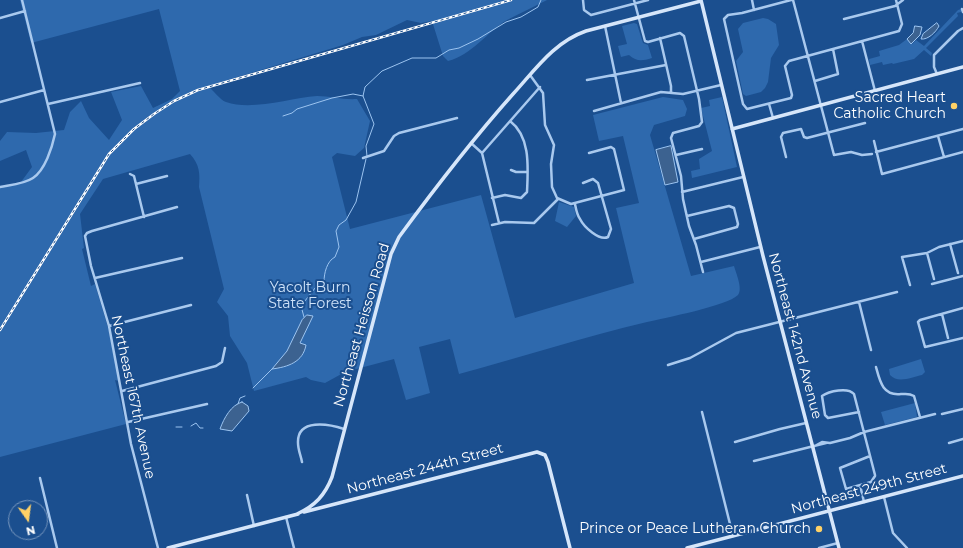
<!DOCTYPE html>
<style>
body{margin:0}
#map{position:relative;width:963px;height:548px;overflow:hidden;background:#1b4f8f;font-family:Montserrat,sans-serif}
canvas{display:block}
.north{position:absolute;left:8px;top:500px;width:40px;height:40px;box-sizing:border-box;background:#1b4f8f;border:1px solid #7695bc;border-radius:50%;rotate:166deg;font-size:11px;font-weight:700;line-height:16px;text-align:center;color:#fff}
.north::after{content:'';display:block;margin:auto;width:14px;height:18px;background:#ffd166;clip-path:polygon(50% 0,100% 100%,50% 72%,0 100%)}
</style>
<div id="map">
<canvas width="963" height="548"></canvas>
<div class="north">N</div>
</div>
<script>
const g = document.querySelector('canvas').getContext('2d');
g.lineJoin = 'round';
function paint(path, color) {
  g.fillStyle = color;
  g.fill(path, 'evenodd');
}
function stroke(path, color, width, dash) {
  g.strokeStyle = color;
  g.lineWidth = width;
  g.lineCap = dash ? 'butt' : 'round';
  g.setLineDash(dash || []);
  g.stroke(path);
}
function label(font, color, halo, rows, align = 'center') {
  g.font = font + ' Montserrat,sans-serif';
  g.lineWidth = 4;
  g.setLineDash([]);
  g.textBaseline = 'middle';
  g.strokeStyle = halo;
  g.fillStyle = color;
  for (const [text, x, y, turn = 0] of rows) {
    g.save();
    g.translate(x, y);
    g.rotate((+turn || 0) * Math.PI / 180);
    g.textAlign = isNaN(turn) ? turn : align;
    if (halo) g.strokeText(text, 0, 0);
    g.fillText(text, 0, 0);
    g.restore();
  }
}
paint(new Path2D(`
 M20,0H547C534,7 520,13 507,20C487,32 472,55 448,61L443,56L432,21L421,23L407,20L376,35L362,37L343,45L208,86C213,90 220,100 226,102C252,111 290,98 317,96C330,96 343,100 357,99L370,121L364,148L355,156L337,153L332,157L350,229L481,195L515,318L634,283L616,208L639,203L623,136L599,141L593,115L663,97L683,100L687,109L685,116L654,125L650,135L691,276L734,266C736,273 743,289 738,295C727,306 664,318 647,322C584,337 522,357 459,374L450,339L419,347L430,393L406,400L394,359L345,372L325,383L311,380L306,377L254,391L247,363L230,336L228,316L217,302L224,289L199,187C200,174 200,165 190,154L103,179L80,214L84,248L82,249L91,286L95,284L109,331L119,381L115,380L126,424L0,457V187L21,182L32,167L26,150L0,161V141L7,132L36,133L64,130L70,112L81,101L89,118L109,140L122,120L111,92L141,86L153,108L172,99L180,91L159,9L31,43Z
 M961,9V12L957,13L958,16L926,48L932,53L931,56L924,50L914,59L893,64L892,63L883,65L882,62L870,65L869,59L880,56L879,51L899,45L907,39L912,44L916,40L924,46L958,10Z
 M763,18L768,19L776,24L779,45L771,58L768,82L765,88L761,92L746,96L743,94L736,61L743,52L738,29L743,23Z
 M634,23L637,24L643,43L648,45L652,58C642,61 637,62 629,55L621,57L618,46L627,44L622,26Z
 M722,97L737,167L692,178L691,171L700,169L699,159L712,151L701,108L710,106L709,100Z
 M559,202L574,207L576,216L567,227L555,221Z
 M921,359L925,372L922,375C912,377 898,384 890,375L889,369Z
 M915,403L917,417L885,425L881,412Z`), '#2e69ad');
const water = new Path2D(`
 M937,23L939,26C936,32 928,40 921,39L923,34Z
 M915,26L922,27L920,35L911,44L907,39L913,33Z
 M671,146L678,182L665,185L656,150Z
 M307,315L313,316L300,343L306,345C303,362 288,367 272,369L287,351L302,320Z
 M242,402L248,406L249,411L232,431L220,429C224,418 231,405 242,402Z`);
paint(water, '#3c6290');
stroke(water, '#9cc4f0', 1);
stroke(new Path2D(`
 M283,116L292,113L297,109L332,98L353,94L363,96
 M367,156L366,146L374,124L363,96L365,87L382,71L412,58H436L449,50L459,48L478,39L506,22L521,17L538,7L541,0
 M304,317L301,306L319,283L324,282C324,273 327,261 335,257L339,247L336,231L339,225L346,220L356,202L366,159
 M253,388L273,368
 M238,404L240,398L245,396
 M191,426L196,423L200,428H203
 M176,427H182`), '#9cc4f0', 1);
stroke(new Path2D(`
 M583,0L584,10L591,15L648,0
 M634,0L645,41L648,42L680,33L684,36L699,99L702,122L699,126L673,133L671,138L681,176L683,199L689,226L696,245L703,272
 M752,0L754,10
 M791,0L742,13L728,15L724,19L743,104L747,109L791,98L792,95L785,66L789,61L899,31L902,24L896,0
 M793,0L834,155L851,152L862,155L872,154
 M962,9L963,12
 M0,18L25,11
 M844,19L895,6L903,0
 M605,26L621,103
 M660,38L671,86V93
 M862,41L875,91
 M937,74L934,67V55L958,31L963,28
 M530,75L543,93L545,125L554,145L551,164L552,187L557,198L571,204L624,190L614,149L611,147L589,153
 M587,80L666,65
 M815,81L838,74L833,49
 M0,102L44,90
 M48,104L140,83
 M769,104L773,118
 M594,111L661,92L683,94L721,85
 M938,136L944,157
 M874,141L882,174L963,152
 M471,143L482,153L499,223
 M876,152L963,129
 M482,153L540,87
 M676,155L702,149
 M786,157L781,137L783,133L801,129L804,137L807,138L865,123
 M363,158L384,151L394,136L399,133L457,118
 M511,170L516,172H526
 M130,174L134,176L144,217
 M136,184L167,176
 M0,187C10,185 24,184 33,178C45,170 52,148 55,134L22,0
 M682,192L743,177
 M492,198L505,195L521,198L527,192C528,168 531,137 510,121
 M575,204C576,209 577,215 580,219C584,227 599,241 608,237L611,229L598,183L593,179L583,183
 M687,216L729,206L734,208L738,224L737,227L694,239
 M492,225L505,222L534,223L558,199
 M950,244L958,273
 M927,253L934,279
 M701,262L760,247
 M95,278L182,258
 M932,284L963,276
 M910,285L902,257L927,253L939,247L963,241
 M859,302L871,350
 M963,308L920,320L918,322L925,347L963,338
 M942,314L948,338
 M109,326L191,305
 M668,365L690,358L736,333L897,292
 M876,367C880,382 883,396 901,394C907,394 909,393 914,396L920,417
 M122,391L216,366L222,362L225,348
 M702,412L733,536
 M859,412L828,418L825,415L822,396C829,391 848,387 854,394L875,475V476L871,482L846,489L840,468L870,456
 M942,414L963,409
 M128,422L207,404
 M735,442L780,429L806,423
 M949,443L963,439
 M813,447L822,442L830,443L850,438L864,432L935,414
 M754,461L826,443
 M302,462C301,456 298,450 298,443C297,418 329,424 344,429
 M40,478L57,548
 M860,485L864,502
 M247,495L254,526
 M884,497L893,533L907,548
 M286,517L294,548
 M158,548L131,444L109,326L91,266L85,236L87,233L92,231L177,207
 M819,548L838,543`), '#a9c9ee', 2.5);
stroke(new Path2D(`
 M701,0L763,256L839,548
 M732,129L963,67
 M304,512L537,452L545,455L548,462L570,548
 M297,514C315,506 325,495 332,477L391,254L399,237C435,188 472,140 513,94C535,70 554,42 586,31L701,1
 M168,548L298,514
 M687,548L963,476`), '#d6e6fa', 3.5);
const rail = new Path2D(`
 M0,330L109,154L134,129L154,114L174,101L198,90L511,0`);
stroke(rail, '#fff', 2.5);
stroke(rail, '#1b4f8f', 1, [3]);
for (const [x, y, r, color] of [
 [954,106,4,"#ffd166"],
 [819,529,4,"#ffd166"]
]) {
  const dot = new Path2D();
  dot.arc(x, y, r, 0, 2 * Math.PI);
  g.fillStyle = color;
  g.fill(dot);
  stroke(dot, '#1b4f8f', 1.5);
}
label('14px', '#fff', '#1b4f8f', [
 ["Sacred Heart",946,98],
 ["Catholic Church",946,114],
 ["Prince or Peace Lutheran Church",811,529]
], 'right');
label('14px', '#cfe3fa', '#1b4f8f', [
 ["Yacolt Burn",310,288],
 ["State Forest",310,304]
]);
label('14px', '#fff', '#1b4f8f', [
 ["Northeast Heisson Road",362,325,-74],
 ["Northeast 142nd Avenue",795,336,75],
 ["Northeast 167th Avenue",133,397,78],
 ["Northeast 244th Street",425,469,-15],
 ["Northeast 249th Street",869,489,-15]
]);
</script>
